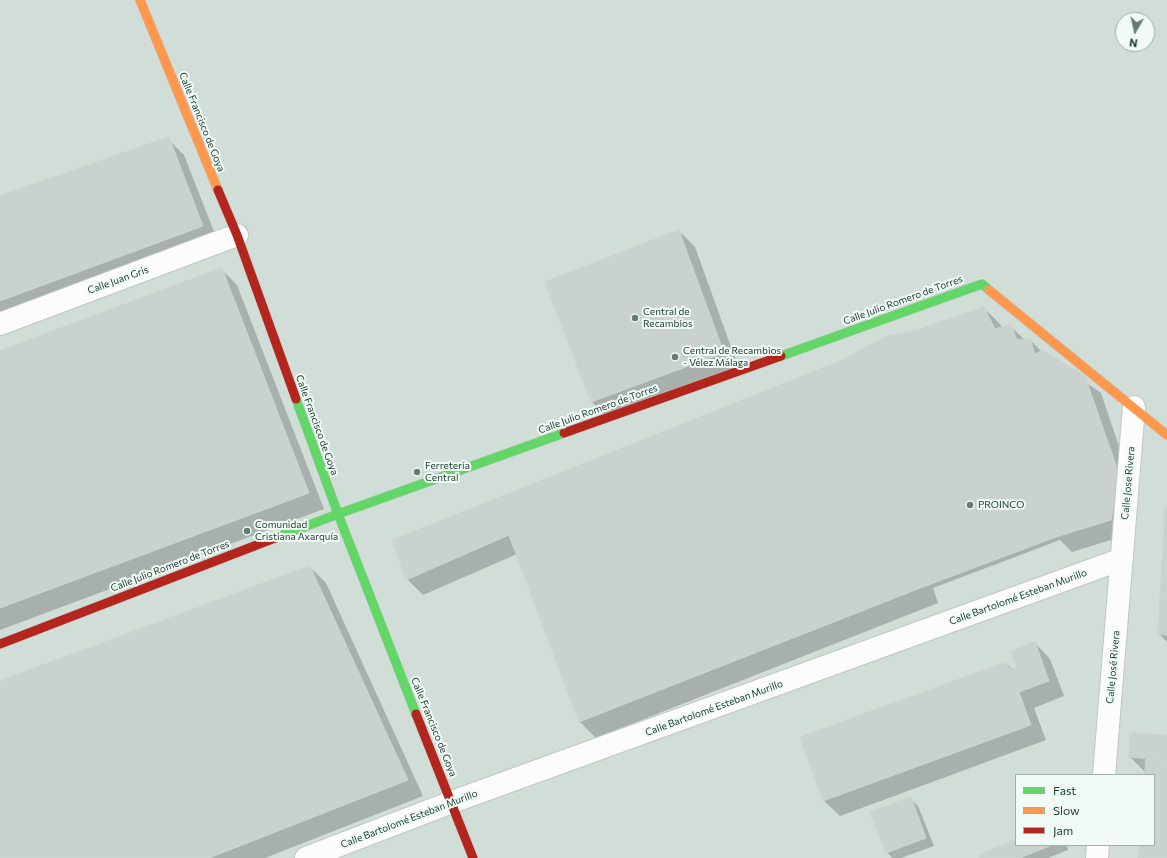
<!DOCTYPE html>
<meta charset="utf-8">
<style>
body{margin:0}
#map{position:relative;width:1167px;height:858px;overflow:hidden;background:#e4ebe7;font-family:Commissioner,sans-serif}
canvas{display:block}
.legend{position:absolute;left:1015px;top:774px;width:140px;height:72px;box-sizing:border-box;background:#f2faf5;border:1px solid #9eb0a8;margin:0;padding:5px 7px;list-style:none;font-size:12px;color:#1f4135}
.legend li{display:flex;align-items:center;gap:8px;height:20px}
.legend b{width:20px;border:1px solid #9eb0a8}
.north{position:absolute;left:1115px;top:12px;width:40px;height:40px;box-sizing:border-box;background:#f2faf5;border:1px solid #9eb0a8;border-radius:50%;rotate:189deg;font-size:11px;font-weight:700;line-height:16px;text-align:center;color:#1f4135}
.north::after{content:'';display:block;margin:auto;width:14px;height:18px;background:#647c73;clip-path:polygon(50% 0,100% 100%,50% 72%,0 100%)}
</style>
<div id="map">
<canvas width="1167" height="858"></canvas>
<ul class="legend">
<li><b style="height:5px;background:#63d668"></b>Fast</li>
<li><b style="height:5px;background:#ff974d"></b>Slow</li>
<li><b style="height:5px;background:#b3261e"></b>Jam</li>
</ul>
<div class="north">N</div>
</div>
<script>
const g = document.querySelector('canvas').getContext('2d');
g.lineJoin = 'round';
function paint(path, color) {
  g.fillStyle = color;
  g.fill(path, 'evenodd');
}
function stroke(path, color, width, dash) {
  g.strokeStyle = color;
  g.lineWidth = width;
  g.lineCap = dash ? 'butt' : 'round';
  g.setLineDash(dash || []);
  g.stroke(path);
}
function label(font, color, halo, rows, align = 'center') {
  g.font = font + ' Commissioner,sans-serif';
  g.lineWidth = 4;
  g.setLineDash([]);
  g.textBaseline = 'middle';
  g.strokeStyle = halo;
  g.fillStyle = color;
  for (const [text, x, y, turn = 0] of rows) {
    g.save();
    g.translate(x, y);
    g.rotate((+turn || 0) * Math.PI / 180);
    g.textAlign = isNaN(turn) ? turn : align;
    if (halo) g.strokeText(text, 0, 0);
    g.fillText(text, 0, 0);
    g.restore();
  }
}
paint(new Path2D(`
 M0,0H1167V858H0ZM1123,20H1147V44H1123ZM1016,775H1154V845H1016Z`), '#d1ddd7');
paint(new Path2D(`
 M168,139L184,155L218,242L0,322V197Z
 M679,231L695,247L739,369L607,417L591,401Z
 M221,269L237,285L324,509L0,630V352Z
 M984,308L1000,324L1002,328L1010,326L1025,340L1029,339L1042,352L1101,393L1134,491L1127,535L1072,552L1060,540L933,588L938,603L596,738L580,722L517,554L423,595L407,579L917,331Z
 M1167,507V642L1159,634Z
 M310,567L326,583L423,796L265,858H0V682Z
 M1035,643L1050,659L1064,696L1034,708L1046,740L840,816L824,801L1006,663L1012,669L1018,667Z
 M1131,734L1167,736V858H1139L1140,845H1154V775H1146V773L1130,757Z
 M910,798L918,806L934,846L901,858H892L887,852Z
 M1016,841V845H1061L1062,847L1063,845H1066L1068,850L1048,858H981Z`), '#0003');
const building = new Path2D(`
 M169,137L203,226L0,301V196Z
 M679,230L724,353L591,402L545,282Z
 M222,268L309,493L0,608V351Z
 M984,307L995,329L1011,324L1017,340L1030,338L1035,354L1043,350L1085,376L1119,474L1111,520L1056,537L1015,423L885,473L923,587L579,722L509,535L406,580L392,540L842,360L887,336L917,330Z
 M1015,423L1056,537L923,587L885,473Z
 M1167,506V635L1158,634L1165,508Z
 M310,566L408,780L209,858H0V681Z
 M1035,642L1049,681L1019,692L1031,725L823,801L800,737L1006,662L1009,669L1017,667L1011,651Z
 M1131,733L1167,735V760L1129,757Z
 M1146,759L1167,760V858H1138L1139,845H1154V775H1145Z
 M911,797L926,838L886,853L870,812Z
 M1016,840V845H1052L1020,858H980L979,855Z`);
paint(building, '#cad2cf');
stroke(building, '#cdd4d0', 1);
const street = new Path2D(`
 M0,324L237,235
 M1104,775L1134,407
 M306,858L452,802L1122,559
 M1097,858L1098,845`);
const fast = new Path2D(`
 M781,356L982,284L989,290
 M296,399L338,514L416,714
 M275,538L338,514L564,433`);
const slow = new Path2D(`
 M140,0L218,190
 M989,290L1167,435`);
const jam = new Path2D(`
 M218,190L237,235L296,399
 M564,433L781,356
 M0,644L275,538
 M416,714L473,858`);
stroke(street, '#c1c8c4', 24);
stroke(fast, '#bfc9c4', 10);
stroke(slow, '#bfc9c4', 10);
stroke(jam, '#bfc9c4', 10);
stroke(street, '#fbfcfb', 22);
stroke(fast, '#63d668', 9);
stroke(slow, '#ff974d', 9);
stroke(jam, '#b3261e', 9);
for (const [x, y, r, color] of [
 [635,318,4,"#647c73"],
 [675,357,4,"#647c73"],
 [417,472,4,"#647c73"],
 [970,505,4,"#647c73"],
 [247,531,4,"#647c73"]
]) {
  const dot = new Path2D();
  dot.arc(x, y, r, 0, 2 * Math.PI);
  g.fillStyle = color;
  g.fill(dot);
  stroke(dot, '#f2faf5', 1.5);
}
label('10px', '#1f4135', '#f2faf5', [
 ["Calle Francisco de Goya",202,122,68],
 ["Calle Juan Gris",118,280,-20],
 ["Calle Julio Romero de Torres",903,300,-20],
 ["Calle Julio Romero de Torres",598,409,-20],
 ["Calle Francisco de Goya",317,425,70],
 ["Calle Jose Rivera",1128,483,-85],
 ["Calle Julio Romero de Torres",170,566,-21],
 ["Calle Bartolomé Esteban Murillo",1018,597,-20],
 ["Calle José Rivera",1113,667,-85],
 ["Calle Bartolomé Esteban Murillo",714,708,-20],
 ["Calle Francisco de Goya",434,727,68],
 ["Calle Bartolomé Esteban Murillo",409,819,-21]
]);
label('10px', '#1f4135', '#f2faf5', [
 ["Central de",643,312],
 ["Recambios",643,324],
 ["Central de Recambios",683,351],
 ["- Vélez Málaga",683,363],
 ["Ferretería",425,466],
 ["Central",425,478],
 ["PROINCO",978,505],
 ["Comunidad",255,525],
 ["Cristiana Axarquía",255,537]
], 'left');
</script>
